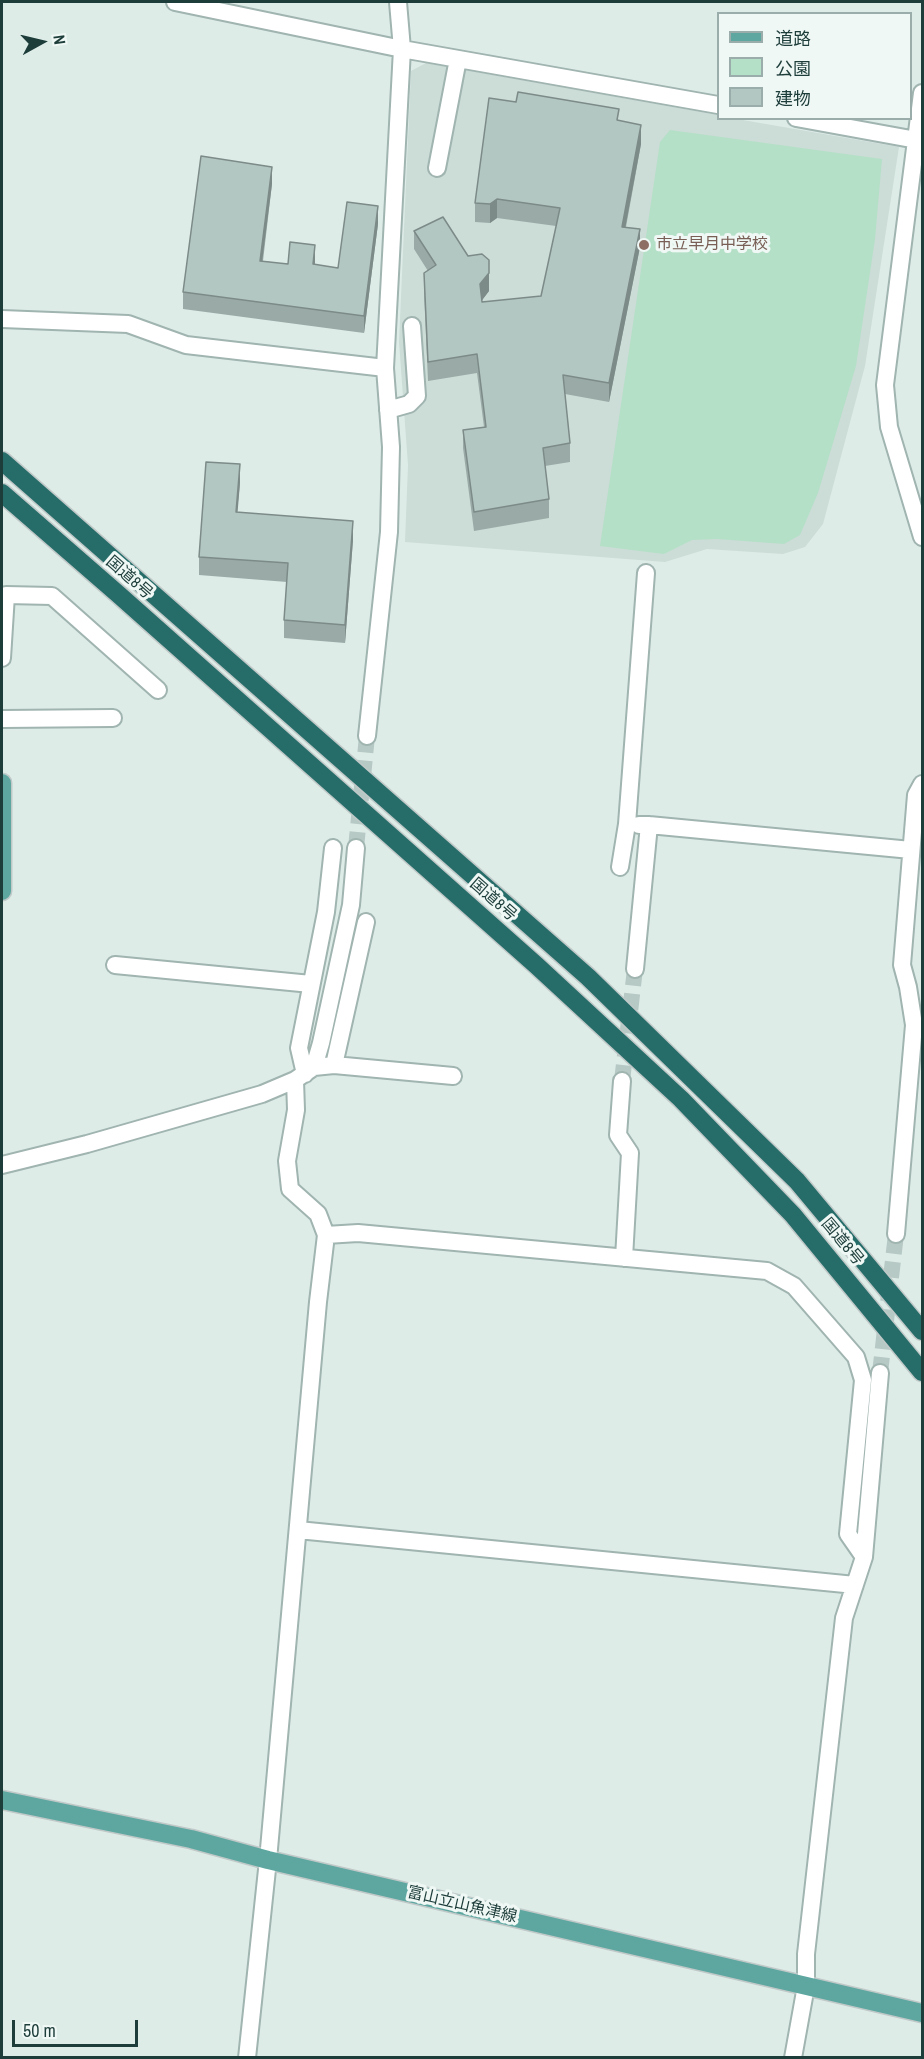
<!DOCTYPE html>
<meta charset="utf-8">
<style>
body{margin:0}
#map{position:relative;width:924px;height:2059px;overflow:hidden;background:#deece8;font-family:"Archivo Narrow","Noto Sans JP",sans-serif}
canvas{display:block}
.frame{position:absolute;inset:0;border:3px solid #1d3d3a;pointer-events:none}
.legend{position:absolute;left:717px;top:12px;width:195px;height:108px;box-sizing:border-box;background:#eff8f5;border:2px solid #9badaa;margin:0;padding:8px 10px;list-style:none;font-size:18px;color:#1d3d3a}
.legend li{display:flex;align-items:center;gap:12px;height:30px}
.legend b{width:30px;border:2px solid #9badaa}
.north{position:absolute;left:12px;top:12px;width:60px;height:60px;-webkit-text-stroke:4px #eff8f5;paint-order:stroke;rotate:82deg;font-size:16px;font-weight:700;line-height:24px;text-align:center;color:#1d3d3a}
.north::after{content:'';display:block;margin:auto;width:21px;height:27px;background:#1d3d3a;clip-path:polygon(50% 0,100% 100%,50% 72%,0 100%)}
.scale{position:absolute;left:12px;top:2020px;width:126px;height:27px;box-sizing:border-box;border:3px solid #1d3d3a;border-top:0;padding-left:8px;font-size:18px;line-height:21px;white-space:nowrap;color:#1d3d3a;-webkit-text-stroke:4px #eff8f5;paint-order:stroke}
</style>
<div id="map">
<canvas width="924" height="2059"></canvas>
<div class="frame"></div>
<ul class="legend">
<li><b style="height:8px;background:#5da7a0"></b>道路</li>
<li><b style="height:16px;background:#b4e0c7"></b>公園</li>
<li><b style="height:16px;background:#b3c7c2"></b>建物</li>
</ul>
<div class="north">N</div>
<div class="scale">50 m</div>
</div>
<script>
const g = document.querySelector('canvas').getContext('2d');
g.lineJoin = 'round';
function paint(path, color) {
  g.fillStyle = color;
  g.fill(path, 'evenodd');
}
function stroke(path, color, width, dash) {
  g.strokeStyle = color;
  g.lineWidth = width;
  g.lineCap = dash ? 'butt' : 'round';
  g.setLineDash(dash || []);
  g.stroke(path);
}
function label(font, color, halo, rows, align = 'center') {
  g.font = font + ' "Archivo Narrow","Noto Sans JP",sans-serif';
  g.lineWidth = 6;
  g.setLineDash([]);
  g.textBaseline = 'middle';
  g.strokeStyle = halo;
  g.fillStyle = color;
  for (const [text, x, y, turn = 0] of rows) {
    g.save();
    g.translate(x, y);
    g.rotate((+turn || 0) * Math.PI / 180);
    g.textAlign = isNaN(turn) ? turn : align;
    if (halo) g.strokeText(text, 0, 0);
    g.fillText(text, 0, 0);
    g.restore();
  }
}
paint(new Path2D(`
 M426,63L718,115V118L737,119L899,147L865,366L823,524L805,547L783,554L707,549L665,562L405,542L408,465L399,342L411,71Z`), '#ccdcd7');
paint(new Path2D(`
 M670,130L882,159L875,239L856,366L818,493L800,535L784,544L717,539L692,540L664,554L600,546L660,142Z`), '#b4e0c7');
stroke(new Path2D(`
 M356,848L367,736
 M622,1081L635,969
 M880,1373L896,1234`), '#b7c9c5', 16, [16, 8]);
const minor = new Path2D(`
 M175,2L402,49L718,105
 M922,93L885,385L889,427L922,537
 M796,118L922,141
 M437,168L458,59
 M2,319L128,324L186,345L385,368
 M388,410L409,404L417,396L412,326
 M2,658L6,595L52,596L158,690
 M2,719L113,718
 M367,736L389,532L391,447L385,368L402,49L398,2
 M649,825L911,850
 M620,867L627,824L646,573
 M115,965L311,984
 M635,969L649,825H639
 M334,1065L453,1076
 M314,1067L334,1065L366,922
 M305,1074L299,1048L326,912L333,848
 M622,1081L618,1135L630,1153L624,1258
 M2,1165L87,1144L262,1094L295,1080L314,1067L321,1043L351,905L356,848
 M896,1234L914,1025L908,987L902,965L916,795L922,784
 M326,1235L358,1233L767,1271L794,1286L856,1357L863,1380L848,1534L864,1557
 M298,1530L855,1585
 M247,2058L268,1860L318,1302L326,1235L318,1214L290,1189L287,1161L296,1110L295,1080
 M793,2058L806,1986V1954L844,1618L864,1557L880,1373`);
const major = new Path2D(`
 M2,783V891
 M2,1800L191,1839L268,1860L922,2013`);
const highway = new Path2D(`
 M2,461L588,977L797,1181L922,1331
 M2,493L118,594L536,965L681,1099L793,1215L922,1372`);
stroke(minor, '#a0b4b0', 20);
stroke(major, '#c0c9c8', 21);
stroke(highway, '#c0c9c8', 21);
stroke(minor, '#fff', 16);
stroke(major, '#5da7a0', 18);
stroke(highway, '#266d6a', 18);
paint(new Path2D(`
 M619,120L641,144L626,227L640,247L609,402L565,394L570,443V462L545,466L549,499V518L474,531L463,448V430L484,427L477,373L428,381L424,292V273L428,271L414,249V231L489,291L481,301L482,302L541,296L556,226L497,218L490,223L475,222V203Z
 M272,184L263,261L288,264L315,265L338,268L378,224L364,333L183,309V292Z
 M240,483L237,512L353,540L345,643L284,638V620L287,582L199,575V557Z`), '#9aaba7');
paint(new Path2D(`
 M641,125V144L622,245V227Z
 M272,167V184L260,278V261Z
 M497,199V218L490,223V204Z
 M378,206V224L364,333V316Z
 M640,229V247L609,402V383Z
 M315,245V263L313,282V264Z
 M489,273V291L480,303V284Z
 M240,464V483L236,531V512Z
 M353,521V540L345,643V625Z`), '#7d8b88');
const building = new Path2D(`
 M518,92L619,109L617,120L641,125L622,227L640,229L609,383L563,375L570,443L543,448L549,499L474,512L463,430L486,427L477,354L428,362L424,273L436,265L414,231L443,217L468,256L482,254L489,260V273L480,284L482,302L541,296L560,208L497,199L490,204L475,203L489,98L516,102Z
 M201,156L272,167L260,261L288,264L290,242L315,245L313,264L338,268L347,202L378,206L364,316L183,292Z
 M206,462L240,464L236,512L353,521L345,625L284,620L288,563L199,557Z`);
paint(building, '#b3c7c2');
stroke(building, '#7d8b88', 1.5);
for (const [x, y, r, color] of [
 [644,245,6,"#8d6e63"]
]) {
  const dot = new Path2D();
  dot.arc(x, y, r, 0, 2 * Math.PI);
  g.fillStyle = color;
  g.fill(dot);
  stroke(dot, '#eff8f5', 2);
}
label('16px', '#785e54', '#eff8f5', [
 ["市立早月中学校",656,245]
], 'left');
label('16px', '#1d3d3a', '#eff8f5', [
 ["国道8号",129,578,41],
 ["国道8号",493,900,41],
 ["国道8号",842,1242,50],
 ["富山立山魚津線",462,1905,13]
]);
</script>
